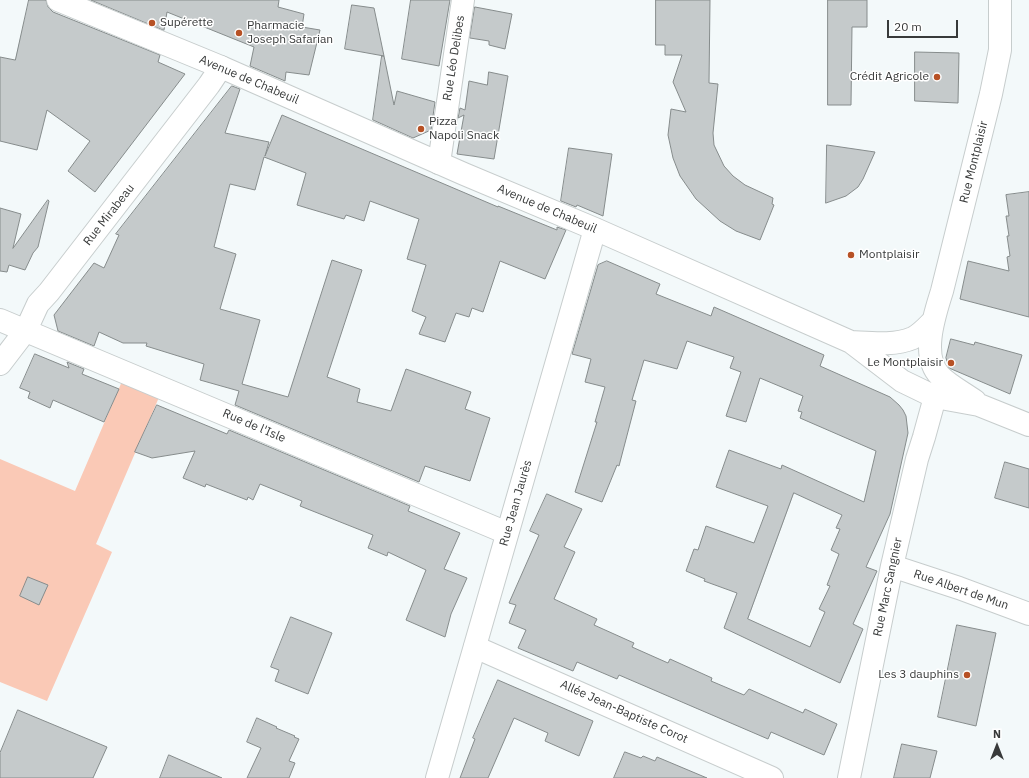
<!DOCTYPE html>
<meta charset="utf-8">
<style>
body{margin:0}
#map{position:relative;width:1029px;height:778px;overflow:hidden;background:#f3f9fa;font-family:"IBM Plex Sans",sans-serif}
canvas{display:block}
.north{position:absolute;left:977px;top:726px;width:40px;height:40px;-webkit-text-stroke:3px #fff;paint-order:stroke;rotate:0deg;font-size:11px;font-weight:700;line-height:16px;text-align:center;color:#383a3a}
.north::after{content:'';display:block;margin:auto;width:14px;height:18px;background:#383a3a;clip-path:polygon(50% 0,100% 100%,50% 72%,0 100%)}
.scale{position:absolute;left:887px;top:20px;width:71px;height:18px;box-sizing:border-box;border:2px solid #383a3a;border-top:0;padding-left:5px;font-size:12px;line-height:14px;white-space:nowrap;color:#383a3a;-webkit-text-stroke:3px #fff;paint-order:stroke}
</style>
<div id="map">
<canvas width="1029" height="778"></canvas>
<div class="north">N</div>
<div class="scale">20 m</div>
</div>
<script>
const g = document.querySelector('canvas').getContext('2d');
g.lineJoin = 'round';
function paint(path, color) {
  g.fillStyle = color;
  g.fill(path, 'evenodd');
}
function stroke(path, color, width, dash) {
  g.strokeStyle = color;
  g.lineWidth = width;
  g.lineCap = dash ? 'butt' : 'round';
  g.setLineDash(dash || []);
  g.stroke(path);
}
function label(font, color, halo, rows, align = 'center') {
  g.font = font + ' "IBM Plex Sans",sans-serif';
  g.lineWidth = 3;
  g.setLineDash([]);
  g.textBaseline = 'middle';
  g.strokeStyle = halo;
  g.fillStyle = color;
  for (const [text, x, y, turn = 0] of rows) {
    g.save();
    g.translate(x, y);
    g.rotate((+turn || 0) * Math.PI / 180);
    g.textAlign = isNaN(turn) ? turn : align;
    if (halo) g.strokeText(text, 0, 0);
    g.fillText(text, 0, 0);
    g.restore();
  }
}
paint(new Path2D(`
 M126,372L163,388L96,544L112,552L47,701L0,682V459L75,491Z`), '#fac9b6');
const building = new Path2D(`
 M29,0H46L48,7L53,12L160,55L158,62L185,74L95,192L68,171L90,141L47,110L37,150L0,141V57L15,60Z
 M91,0H279L278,7L304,14L302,27L320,30L309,75L286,72L285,81L250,66L254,47L167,12L164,30Z
 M411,0H450L439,66L402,59Z
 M656,0H710L709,83L718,84L713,133L714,145L724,166L733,176L745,185L773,198L772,204L774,205L760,240L736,231L720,221L696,199L680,176L673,158L668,135L671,109L686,112L673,82L682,55H665V45H656Z
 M828,0H867V27H852L851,105H828Z
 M352,5L374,8L384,56L345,49Z
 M475,7L512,14L505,49L489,45V41L470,38Z
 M915,52L959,53L958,103L915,101Z
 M382,56H384L394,105L397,91L435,102L431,130L413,138L373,120Z
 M489,72L508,76L494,159L457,154L464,115L458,118L460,108L465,110L469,81L487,85Z
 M232,86L240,89L225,133L269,142L265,156L282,115L498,207V206L557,230V227L566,230L545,279L500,261L483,312L472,308L469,317L456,313L445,342L419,334L426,317L412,311L426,265L407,259L419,219L370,201L364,221L346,215L344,219L297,205L306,173L264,157L255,190L230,184L214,247L236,254L220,309L260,320L242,384L288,397L332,260L362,270L327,377L360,389L357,402L391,411L406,369L471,392L465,409L490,418L470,481L425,466L419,482L235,405L239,391L200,380L204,364L146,346L147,343H123L99,332L94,346L58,331L54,315L94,263L104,268L119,235L116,234Z
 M827,145L875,152L863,179L858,187L846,196L826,203Z
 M569,148L612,154L603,216L577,205L576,207L561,201Z
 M1029,192V317L960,299L968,261L1009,271L1007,257L1010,256L1007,236H1009L1006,216H1009L1006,195Z
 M48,200L49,201L38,247L33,253L25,270L9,265L7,272L0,271V208L21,214L13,248Z
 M607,261L660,284L656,294L711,316L714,307L824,355L820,366L890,397L899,405L903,410L906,416L908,433L890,514L866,567L877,571L853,624L863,629L840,683L724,628L737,593L704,581L705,579L686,571L694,549L698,550L706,526L754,543L768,506L716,487L729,450L781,469L782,465L864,502L876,451L800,418L802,412L798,411L803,396L760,378L746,422L726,416L741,372L730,368L734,357L687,341L677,369L644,360L632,400L636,401L619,466L617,465L602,502L575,492L597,422H595L605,387L585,382L591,359L572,354L598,265ZM794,493L842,515L836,528L840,529L831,550L839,554L827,585L830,586L819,609L825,612L810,647L748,619Z
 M951,339L974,345L975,342L1022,355L1010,394L949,368L946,358Z
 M35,354L69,368L67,362L84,369L82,374L119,389L104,422L53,400L50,408L28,398L30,392L20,388Z
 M157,405L227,434L229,430L410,506L408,511L460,533L444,569L467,578L451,614L445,637L406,620L426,570L388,552L387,556L368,548L373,535L300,506L302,501L260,484L253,500L248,497L247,500L206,484L205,487L183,478L195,451L152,458L135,452Z
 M1005,462L1029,469V508L995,498Z
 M547,494L582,509L564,547L575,552L554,599L597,619L594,625L634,643L632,647L668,663L670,659L712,678L711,681L744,695L749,689L803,713L805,709L837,724L824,755L771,732L768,739L619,675L617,679L577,662L573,671L518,648L526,630L509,623L516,605L509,603L539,535L530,531Z
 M28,577L48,585L39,605L20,596Z
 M291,617L332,633L308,694L275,681L279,670L271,667Z
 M957,625L996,633L976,726L938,717Z
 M498,680L593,721L579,756L545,741L548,733L514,718L488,778H460L475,739L473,738Z
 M18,710L107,747L93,778H0V753Z
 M257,718L277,727L276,728L295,736L294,737L299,739L289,761L295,763L289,778H247L261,748L247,742Z
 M902,744L937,751L930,778H894Z
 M625,752L641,758L643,756L655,761L657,757L707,778H614Z
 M169,755L222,778H160Z`);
paint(building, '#c5cacb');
stroke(building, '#868c8c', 1);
const street = new Path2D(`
 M439,163L463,0
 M0,320L507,533
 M0,364L26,330L38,304L49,292L209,85L221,67
 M892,566L959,588L1029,614
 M475,647L772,778
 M849,778L892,566L917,459L924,437L935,397`);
const secondary = new Path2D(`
 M58,0L221,67L464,174L595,229L851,342L902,381L935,397L979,405L1029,425
 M851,342C871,343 894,346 913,338C921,334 927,327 933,321
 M975,401C964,393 950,386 940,376C920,356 935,314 942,291L991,94L1000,50V0
 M437,778L595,229`);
stroke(street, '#c7cdcd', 24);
stroke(secondary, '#c7cdcd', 24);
stroke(street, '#fff', 22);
stroke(secondary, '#fff', 22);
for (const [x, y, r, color] of [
 [152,23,4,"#b75125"],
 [239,33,4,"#b75125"],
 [937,77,4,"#b75125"],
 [421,129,4,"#b75125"],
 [851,255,4,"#b75125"],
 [951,363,4,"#b75125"],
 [967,675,4,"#b75125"]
]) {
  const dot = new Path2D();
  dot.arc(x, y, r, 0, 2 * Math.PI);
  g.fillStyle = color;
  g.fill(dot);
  stroke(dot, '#fff', 1.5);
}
label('12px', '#383a3a', '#fff', [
 ["Supérette",160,23],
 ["Pharmacie",247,26],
 ["Joseph Safarian",247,40],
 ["Crédit Agricole",929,77,"right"],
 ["Pizza",429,122],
 ["Napoli Snack",429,136],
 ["Montplaisir",859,255],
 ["Le Montplaisir",943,363,"right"],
 ["Les 3 dauphins",959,675,"right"]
], 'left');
label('12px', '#383a3a', '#fff', [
 ["Rue Léo Delibes",454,58,-81],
 ["Avenue de Chabeuil",249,80,23],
 ["Rue Montplaisir",974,162,-76],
 ["Avenue de Chabeuil",547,209,23],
 ["Rue Mirabeau",109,215,-52],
 ["Rue de l'Isle",254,426,23],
 ["Rue Jean Jaurès",516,503,-74],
 ["Rue Marc Sangnier",888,587,-78],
 ["Rue Albert de Mun",961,590,19],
 ["Allée Jean-Baptiste Corot",624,712,24]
]);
</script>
